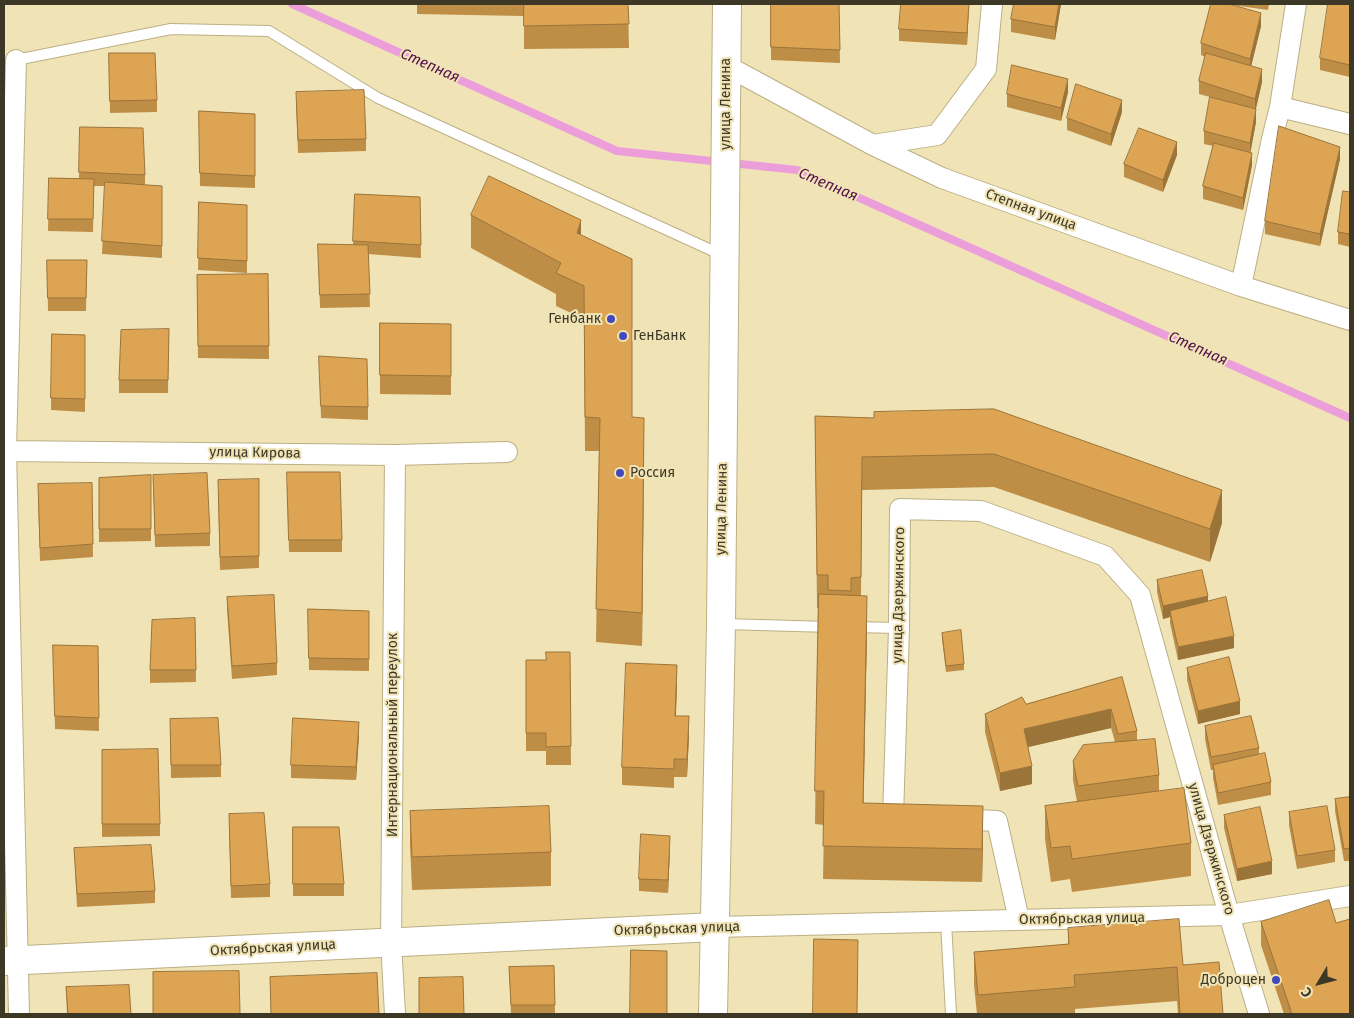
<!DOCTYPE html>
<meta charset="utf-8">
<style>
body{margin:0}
#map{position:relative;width:1354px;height:1018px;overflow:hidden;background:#f0e4b7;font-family:"Fira Sans",sans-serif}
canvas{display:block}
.frame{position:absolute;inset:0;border:5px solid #3d3826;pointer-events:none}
.north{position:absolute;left:1294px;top:958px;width:50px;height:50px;-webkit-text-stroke:4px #f0e4b7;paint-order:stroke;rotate:233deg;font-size:14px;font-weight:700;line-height:20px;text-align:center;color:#3d3826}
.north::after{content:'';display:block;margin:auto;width:18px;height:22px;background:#3d3826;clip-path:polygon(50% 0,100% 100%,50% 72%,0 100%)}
</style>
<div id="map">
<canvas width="1354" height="1018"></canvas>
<div class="frame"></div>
<div class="north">С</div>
</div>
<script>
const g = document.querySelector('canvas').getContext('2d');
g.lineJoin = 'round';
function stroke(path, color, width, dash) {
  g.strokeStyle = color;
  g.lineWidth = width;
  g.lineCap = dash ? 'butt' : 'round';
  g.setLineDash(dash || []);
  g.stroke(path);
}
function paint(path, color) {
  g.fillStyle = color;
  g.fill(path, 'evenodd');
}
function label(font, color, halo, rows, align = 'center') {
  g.font = font + ' "Fira Sans",sans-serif';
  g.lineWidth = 4;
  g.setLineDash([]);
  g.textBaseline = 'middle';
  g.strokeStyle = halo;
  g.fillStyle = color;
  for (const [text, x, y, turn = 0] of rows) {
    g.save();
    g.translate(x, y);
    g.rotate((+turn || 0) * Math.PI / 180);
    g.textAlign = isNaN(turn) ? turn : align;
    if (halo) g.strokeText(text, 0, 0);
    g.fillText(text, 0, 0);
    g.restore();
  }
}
stroke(new Path2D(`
 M292,4L617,151L797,170L1350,418`), '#eb9eda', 8);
const service = new Path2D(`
 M16,60L171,29L269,31L378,98L722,255
 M723,624L831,627
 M853,627L899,628
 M946,922L951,1014`);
const minor = new Path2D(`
 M16,60L6,450L19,1014
 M727,66L873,145L942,178L1241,286L1350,320
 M1280,107L1350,124
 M873,145L937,135L986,69L992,4
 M1241,286L1272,139L1280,107L1296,4
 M4,451L395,455L507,452
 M907,817H893L899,628L900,509L981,511L1105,556L1140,595L1229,915L1259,1014
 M956,819L997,821L1019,920
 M715,927L1229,915L1350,896
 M395,1014L391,942L395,455`);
const secondary = new Path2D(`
 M4,961L715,927
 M713,1014L721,624L727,4`);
stroke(service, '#bbaf84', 12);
stroke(minor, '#bbaf84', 22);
stroke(secondary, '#bbaf84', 30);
stroke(service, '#fff', 10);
stroke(minor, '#fff', 20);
stroke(secondary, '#fff', 28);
paint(new Path2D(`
 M417,4H628L629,48L524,49V8L523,16L417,14Z
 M771,4H839L840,63L771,60Z
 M969,4L967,45L899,41V29Z
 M1061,4L1055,40L1011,32V19Z
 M1211,4H1269L1268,10L1232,5L1261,26L1251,66L1262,82L1256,109V122L1250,152L1252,165L1243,210L1203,199V186L1213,146L1204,144V131L1210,97L1199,94V81L1205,57L1201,55V43Z
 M1350,4V77L1320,70V58Z
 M109,53L157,100V112L110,113Z
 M1068,92L1061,121L1007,107V94Z
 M296,104L366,139V151L298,153Z
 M199,111L255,114V188L200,186Z
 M1122,112L1111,146L1067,130V118Z
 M80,127L145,175V185L162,186V258L102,254L105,186H94L93,232L48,231L49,178H79Z
 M1177,155L1163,192L1124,177V164Z
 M1340,159L1320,246L1265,234V221Z
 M1350,192V247L1338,244V232Z
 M355,194L420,197L421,258L368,254L370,307L320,308L318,244L353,245Z
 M199,202L247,205V273L198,270Z
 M471,215L581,235L632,417L644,451L642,646L596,642L599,451H585L584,319L556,306V294L471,248Z
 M47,260H87L86,311H48Z
 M268,274L269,359L198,358L197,275Z
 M380,323L451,324V395L380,394Z
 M169,329L168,393H119V380Z
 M52,334L85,335V412L51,410Z
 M319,356L368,407V420L321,418Z
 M874,412L1222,523L1210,562L994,487L862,490L861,595L867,629L863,803L983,839L982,882L823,879L824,825L815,824L818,608H817L815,416L874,418Z
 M151,475V541L99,542V478Z
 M153,475L210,533V546L155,547Z
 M259,479V568L220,570L218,493Z
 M92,483L93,557L40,561L38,497Z
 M287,485L342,540V552H289Z
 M1157,580L1208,602L1234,648L1178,660L1170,623V617L1163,619L1157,592Z
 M227,597L277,663V675L232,679L227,609Z
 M308,609L369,611V671L309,670Z
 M195,618L196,682L150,683V670Z
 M942,633L964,664V670L946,672L942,639Z
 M53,645L98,646L99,731L55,729Z
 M570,652L571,765H546V751H526V660H546Z
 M1187,668L1240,714L1198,724L1187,680Z
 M1122,677L1137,731V740L1159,775V791L1191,843V876L1072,892L1070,879L1051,882L1045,839V806L1077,802L1073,780V761L1115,742L1111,728L1028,747L1032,784L1000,791L985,732V714L1026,704Z
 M677,683L676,716L689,735L687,777H674V788L622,785V767Z
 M1205,726L1259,748V755L1271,782V795L1218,805L1213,778V770H1211L1205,739Z
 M170,732L221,765V777L171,778Z
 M359,735L356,780L291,778V765Z
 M102,750L160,824V836L102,837Z
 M1350,797V861H1344L1335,811V799Z
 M410,811L551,852V886L412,890L410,844Z
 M1289,812L1335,850V862L1297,869L1289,825Z
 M1224,815L1272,874L1237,881L1224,828Z
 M229,827L270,884V897L231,898Z
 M293,827L344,884V896H293Z
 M74,848L155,891V903L77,907Z
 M670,848L668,893L639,891V879Z
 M1261,922L1336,923L1350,1014H1284L1261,945Z
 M1068,928L1183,965L1223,1014H1178L1177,1001L1075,1009V1014H977L974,985V952L1068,944Z
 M554,966L555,1014H511L509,967Z
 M270,977L379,1014H271Z
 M66,987L131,1014H67Z`), '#be8e47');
paint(new Path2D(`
 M523,4H524L523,16Z
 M969,4L967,45V33Z
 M1059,4H1061L1055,40V27Z
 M1261,13V26L1250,71V59Z
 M1262,69V82L1255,112V99Z
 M1068,79V92L1061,121V108Z
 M1122,100V112L1111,146V134Z
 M1256,109V122L1250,155V143Z
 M1177,142V155L1163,192V180Z
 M1340,147V159L1320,246V234Z
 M1252,153V165L1243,210V198Z
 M581,220V253L577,233Z
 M644,418V451L642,646V613Z
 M1222,490V523L1210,562V529Z
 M867,596V629L863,836V803Z
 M1208,596V609L1170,611V617L1163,619V606Z
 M1234,636V648L1178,660V647Z
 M677,665V683L675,735V716Z
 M1240,701V714L1198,724V711Z
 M1111,709V728L1024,748V729Z
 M689,716V735L687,777V759Z
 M359,722V735L356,780V767Z
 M1032,766V784L1000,791V773Z
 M983,806V839L982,882V849Z
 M670,836V848L668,893V880Z
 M1272,861V874L1237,881V869Z`), '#9b743a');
const building = new Path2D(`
 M524,4H628L629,24L524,26Z
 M771,4H839L840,50L771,47Z
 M901,4H969L967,33L899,29Z
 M1014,4H1059L1055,27L1011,19Z
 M1211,4H1229L1261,13L1250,59L1201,43Z
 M1328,4H1350V65L1320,58Z
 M109,53H155L157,100L110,101Z
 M1206,53L1262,69L1255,99L1199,81Z
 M1012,65L1068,79L1061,108L1007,94Z
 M1076,84L1122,100L1111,134L1067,118Z
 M364,90L366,139L298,140L296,92Z
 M1210,97L1256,109L1250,143L1204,131Z
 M199,111L255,114V176L200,173Z
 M1279,126L1340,147L1320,234L1265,221Z
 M80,127L143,128L145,175L79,172Z
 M1139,128L1177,142L1163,180L1124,164Z
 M1214,143L1252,153L1243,198L1203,186Z
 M489,176L581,220L577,233L632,259V417L644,418L642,613L596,609L600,418L585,417L584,286L556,273L561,263L471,215Z
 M49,178L94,179L93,219H48Z
 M105,182L162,186V246L102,241Z
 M1343,191L1350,192V234L1338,232Z
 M355,194L420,197L421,245L353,241Z
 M199,202L247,205V261L198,258Z
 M318,244L368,245L370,294L320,295Z
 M47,260H87L86,298H48Z
 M268,274L269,346H198L197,275Z
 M380,323L451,324V376L380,375Z
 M169,329L168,380H119L121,330Z
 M52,334L85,335V399L51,398Z
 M319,356L367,359L368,407L321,406Z
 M994,409L1222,490L1210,529L994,454L862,457L861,577L851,578V591L828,590V575H817L815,416L874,418V412Z
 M287,472H340L342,540H289Z
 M207,473L210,533L155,535L153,475Z
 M151,475V529H99V478Z
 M259,479V556L220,557L218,480Z
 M92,483L93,544L40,548L38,484Z
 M1202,570L1208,596L1163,606L1157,580Z
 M819,594L867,596L863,803L983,806L982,849L823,846L824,791H815Z
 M274,595L277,663L232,666L227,597Z
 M1226,597L1234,636L1178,647L1170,611Z
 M308,609L369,611V659L309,658Z
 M195,618L196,670H150L152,620Z
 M961,630L964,664L946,666L942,633Z
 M53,645L98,646L99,718L55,716Z
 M546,652H570L571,746L546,747V733H526V660H546Z
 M1229,657L1240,701L1198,711L1187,668Z
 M626,663L677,665L675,716H689L687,759H674V769L622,767Z
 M1122,677L1137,731L1118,734L1111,709L1024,729L1032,766L1000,773L985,714L1022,697L1026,704Z
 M1251,716L1259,748L1211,757L1205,726Z
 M218,718L221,765H171L170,719Z
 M293,718L359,722L356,767L291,765Z
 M1155,739L1159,775L1078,786L1073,761L1083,745Z
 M158,749L160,824H102V750Z
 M1265,753L1271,782L1218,793L1213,765Z
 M1184,788L1191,843L1072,859L1070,846L1051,848L1045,806Z
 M1350,797V848L1344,849L1335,799Z
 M549,806L551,852L412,857L410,811Z
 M1327,806L1335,850L1297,856L1289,812Z
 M1260,807L1272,861L1237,869L1224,815Z
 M264,813L270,884L231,886L229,814Z
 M293,827H339L344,884H293Z
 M641,834L670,836L668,880L639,879Z
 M151,845L155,891L77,894L74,848Z
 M1329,900L1336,923L1350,919V1014H1292L1261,922Z
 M1179,919L1183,965L1219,962L1223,1014H1180L1177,967L1074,975L1075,987L978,995L974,952L1069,944L1068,928Z
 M814,939L858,940L857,1014H813Z
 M631,950L667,951V1014H630Z
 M554,966L555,1005H511L509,967Z
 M239,971L240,1014H153V972Z
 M377,973L379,1014H271L270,977Z
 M463,977L464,1014H419V978Z
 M129,985L131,1014H68L66,987Z`);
paint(building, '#dda553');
stroke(building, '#9b743a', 1);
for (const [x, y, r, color] of [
 [611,319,5,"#4349bd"],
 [623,336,5,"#4349bd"],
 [620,473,5,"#4349bd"],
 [1276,980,5,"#4349bd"]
]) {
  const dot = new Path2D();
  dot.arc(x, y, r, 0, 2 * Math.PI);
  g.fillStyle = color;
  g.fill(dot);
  stroke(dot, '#f0e4b7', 2);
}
label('14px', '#3d3826', '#f0e4b7', [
 ["улица Ленина",726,104,-90],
 ["Степная улица",1031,210,20],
 ["улица Кирова",255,453,1],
 ["улица Ленина",722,509,-89],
 ["улица Дзержинского",899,595,-89],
 ["Интернациональный переулок",393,735,-90],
 ["улица Дзержинского",1211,849,74],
 ["Октябрьская улица",1082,919,-1],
 ["Октябрьская улица",677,929,-2],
 ["Октябрьская улица",273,948,-3]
]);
label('14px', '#3d3826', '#f0e4b7', [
 ["Генбанк",601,319],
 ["ГенБанк",633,336,"left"],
 ["Россия",630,473,"left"],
 ["Доброцен",1266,980]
], 'right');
label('italic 15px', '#520e48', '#f0e4b7', [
 ["Степная",430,66,24],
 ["Степная",828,185,23],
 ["Степная",1198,349,24]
]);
</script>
